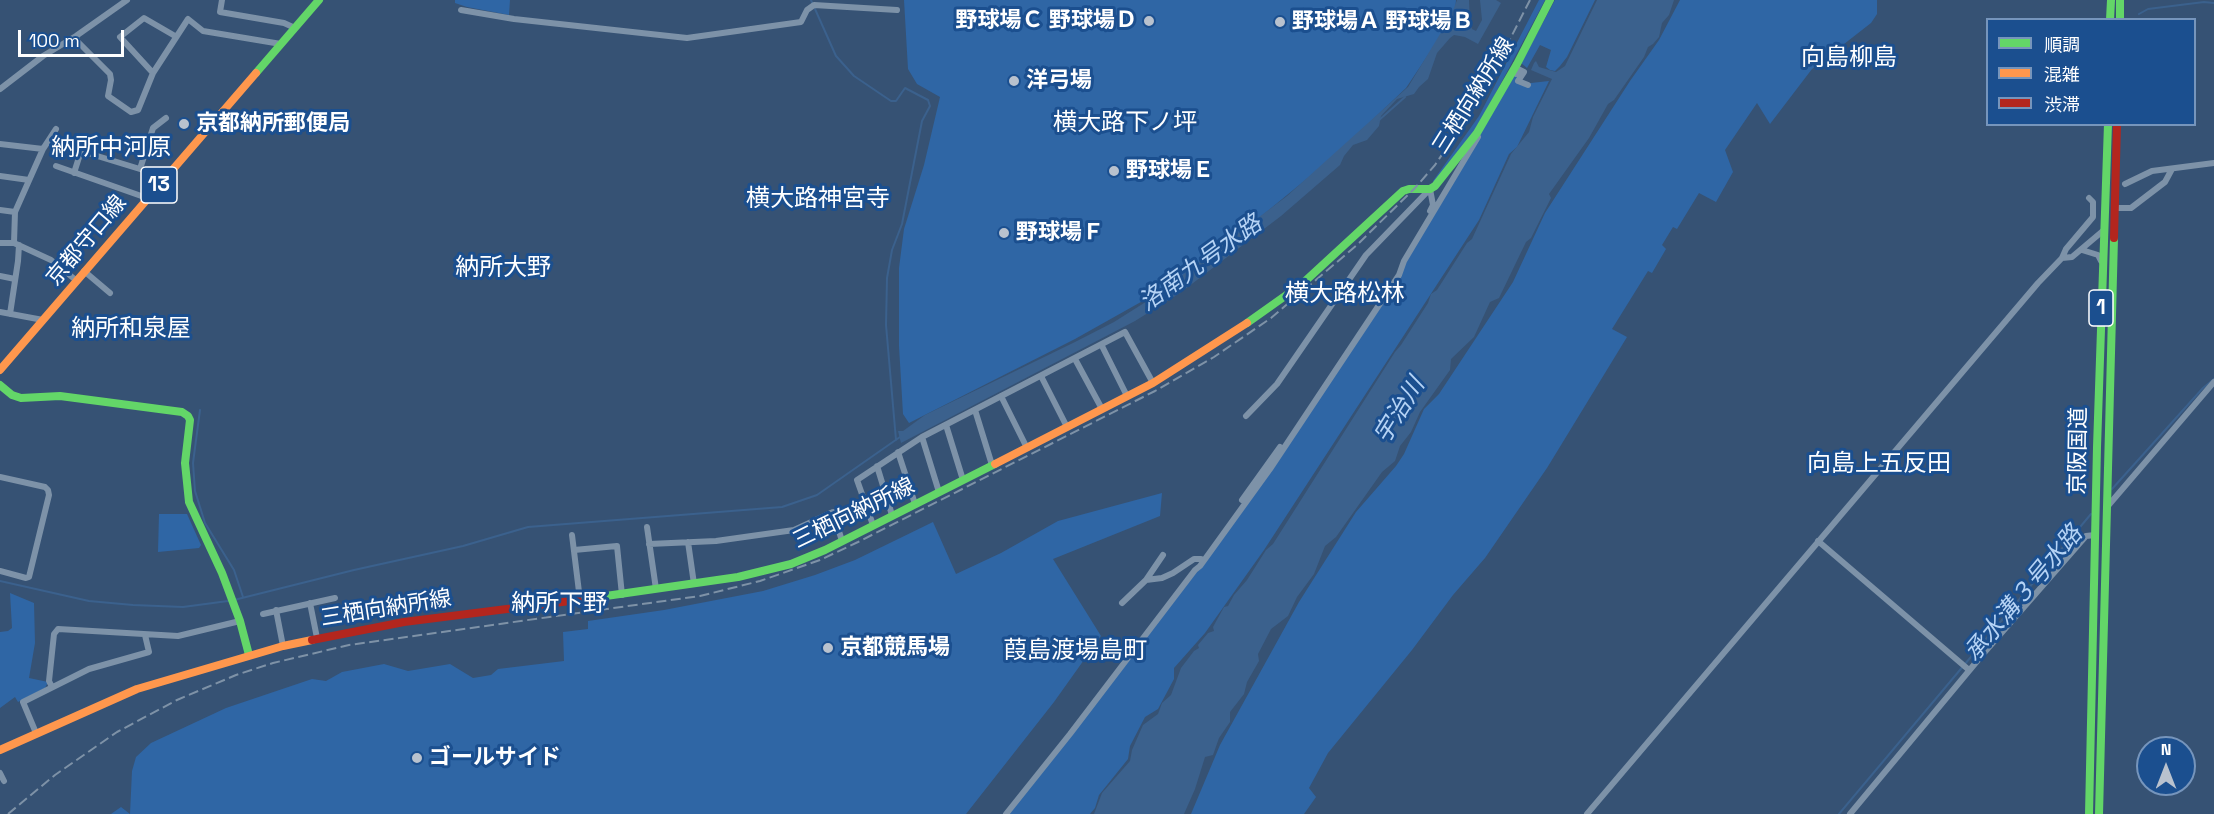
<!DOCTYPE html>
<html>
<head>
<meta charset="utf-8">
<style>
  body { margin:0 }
  #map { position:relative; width:2214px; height:814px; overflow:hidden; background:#365274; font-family:"Space Grotesk","Noto Sans JP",sans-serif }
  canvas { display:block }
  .legend { position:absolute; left:1986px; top:18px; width:210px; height:108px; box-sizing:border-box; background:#1b4f8f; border:2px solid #7695bc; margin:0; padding:8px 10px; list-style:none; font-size:18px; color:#fff }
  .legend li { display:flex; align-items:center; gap:12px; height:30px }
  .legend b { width:30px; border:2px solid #7695bc }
  .north { position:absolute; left:2136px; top:736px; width:60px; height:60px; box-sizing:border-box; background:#1b4f8f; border:2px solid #7695bc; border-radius:50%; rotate:0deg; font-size:16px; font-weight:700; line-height:24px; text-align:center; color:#fff }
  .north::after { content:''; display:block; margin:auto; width:21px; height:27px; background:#b9c2ce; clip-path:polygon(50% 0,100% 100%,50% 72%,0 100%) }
  .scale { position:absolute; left:18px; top:30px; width:106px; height:27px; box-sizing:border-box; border:3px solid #fff; border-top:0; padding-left:8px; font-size:18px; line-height:21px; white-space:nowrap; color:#fff; -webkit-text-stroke:4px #1b4f8f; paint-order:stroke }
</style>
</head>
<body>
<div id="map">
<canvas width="2214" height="814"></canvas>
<ul class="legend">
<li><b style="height:8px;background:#63d668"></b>順調</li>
<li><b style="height:8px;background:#ff974d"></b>混雑</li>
<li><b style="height:8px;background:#b3261e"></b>渋滞</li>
</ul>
<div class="north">N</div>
<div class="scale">100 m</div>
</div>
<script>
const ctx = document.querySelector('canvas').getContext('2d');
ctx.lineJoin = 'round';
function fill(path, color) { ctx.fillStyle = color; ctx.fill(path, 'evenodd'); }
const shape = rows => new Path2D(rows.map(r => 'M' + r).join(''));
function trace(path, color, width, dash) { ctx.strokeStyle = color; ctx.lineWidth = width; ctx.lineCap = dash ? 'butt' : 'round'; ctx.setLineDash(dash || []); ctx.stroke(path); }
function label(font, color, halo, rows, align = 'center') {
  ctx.font = font + ' "Space Grotesk","Noto Sans JP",sans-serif'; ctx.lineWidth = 6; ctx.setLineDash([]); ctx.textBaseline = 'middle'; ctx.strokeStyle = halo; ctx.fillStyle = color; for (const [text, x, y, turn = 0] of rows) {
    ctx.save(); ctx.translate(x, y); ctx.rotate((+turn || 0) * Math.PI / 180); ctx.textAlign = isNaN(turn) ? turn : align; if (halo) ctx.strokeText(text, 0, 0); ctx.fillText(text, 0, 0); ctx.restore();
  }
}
fill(shape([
  [455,0,510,0,509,15,467,7,455,3],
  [904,0,1456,0,1455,12,1450,22,1406,88,1331,159,1248,227,1164,289,1075,339,909,423,903,414,899,346,899,268,904,229,924,165,940,97,917,84,908,69],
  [1539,0,1545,0,1473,136,1434,182,1433,181,1479,116],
  [1555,0,1595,0,1567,57,1560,66,1555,71,1550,70,1546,67,1551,50,1540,45,1527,68,1521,63],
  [1680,0,1877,0,1877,14,1871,23,1812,69,1770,124,1757,103,1725,150,1733,172,1716,202,1699,193,1677,229,1673,227,1662,245,1666,249,1652,273,1648,271,1612,329,1627,337,1547,468,1485,558,1453,595,1412,650,1328,753,1309,788,1316,797,1304,814,1191,814,1220,745,1299,602,1356,512,1396,466,1404,454,1424,409,1439,394,1513,282,1545,213,1630,81,1659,40],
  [1518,69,1524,72,1518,81,1528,85,1531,83,1549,81,1517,147,1509,154,1479,220,1264,550,1205,633,1174,668,1174,679,1158,709,1145,717,1130,746,1128,759,1099,795,1095,808,1090,814,1006,814,1200,566,1371,318],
  [1162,493,1160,516,1053,559,1101,636,1054,702,966,814,111,814,121,807,130,814,132,771,136,757,151,743,226,708,312,679,326,681,342,672,384,664,408,671,450,664,473,678,491,675,498,669,564,661,563,632,588,629,588,621,664,610,763,591,815,575,855,560,933,522,956,574,1001,553,1058,521],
  [159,514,187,514,201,545,199,548,158,552],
  [10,593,34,603,35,643,29,678,48,682,45,688,18,702,15,697,0,708,0,632,8,631,12,628]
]), '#2f66a5');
fill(shape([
  [1457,0,1469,0,1470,23,1472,29,1476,31,1482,20,1480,0,1496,0,1501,3,1478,44,1465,37,1454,35,1450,38,1437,53,1428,79,1419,87,1414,94,1397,99,1381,116,1379,126,1367,140,1353,145,1344,156,1340,165,1281,216,1180,293,1135,321,901,443,898,431,903,431,925,415,1075,342,1114,322,1152,298,1287,196,1408,87,1451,16],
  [1597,0,1674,0,1669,15,1662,23,1659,37,1653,44,1648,47,1644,57,1614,100,1608,104,1589,138,1549,194,1551,198,1531,238,1526,242,1499,298,1490,302,1474,337,1451,359,1450,370,1420,412,1411,432,1400,446,1395,461,1382,472,1336,537,1325,546,1314,574,1297,597,1288,616,1271,629,1258,654,1259,661,1247,682,1244,694,1230,712,1230,722,1219,738,1213,755,1205,757,1195,789,1184,814,1094,814,1102,793,1130,761,1132,750,1143,725,1158,714,1162,703,1171,695,1181,668,1194,651,1199,648,1198,645,1208,633,1214,631,1213,627,1224,607,1228,606,1234,595,1247,580,1266,550,1273,544,1395,352,1401,345,1428,303,1431,294,1437,290,1467,243,1472,239,1511,154,1529,132,1533,117,1552,79,1531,70,1534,63,1536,61,1539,67,1556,72,1565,66]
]), '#3b618d');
trace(shape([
  [811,0,836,56,854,76,891,101,896,101,905,88,928,100,930,106,922,121,902,224,892,250,887,278,886,325,896,440],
  [2139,14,2148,9,2204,2,2214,3],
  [1378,121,1405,97],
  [200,410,193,463,195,491,205,523,234,570,243,597],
  [2112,489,2203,388,2214,379],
  [0,581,89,601,133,605,183,607,228,601],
  [234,600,354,570,463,546,528,527,782,507,817,495,900,437],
  [1839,814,2091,514]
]), '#3b618d', 2);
trace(shape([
  [222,0,220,12,284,23,295,28],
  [461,10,514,19,687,38,801,22,807,10,814,5,897,10],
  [76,36,77,41,110,74,111,80,108,96,131,112,138,110,153,73,188,19,203,31,281,44],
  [153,73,120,37,144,18,175,36],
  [1516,74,1518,69,1524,72,1518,81,1528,85],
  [0,89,43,56,76,36,127,0],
  [0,144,43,149,15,212,14,243],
  [43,149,56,129],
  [56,166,147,198],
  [140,169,153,128,166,118],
  [74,173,81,151,166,177],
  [0,176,29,180],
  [2125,184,2152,171,2214,163],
  [1430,189,1433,205,1430,211],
  [2114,208,2131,208,2165,182,2172,169],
  [0,210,15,212],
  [0,243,14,243,51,260,77,281],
  [2082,250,2098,255,2101,261],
  [2062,258,2072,257,2104,230],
  [84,271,110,293],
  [0,276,15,279],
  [0,312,43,320],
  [10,314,18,261,19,245],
  [1102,346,1127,396],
  [1075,359,1102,409],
  [1041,376,1067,427],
  [1001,396,1027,448],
  [975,410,992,465],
  [1246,416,1277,384,1366,255,1430,189],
  [946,425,963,480],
  [922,437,939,492],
  [898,452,915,504],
  [877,466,892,515],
  [0,477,45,487,48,490,49,495,29,577,26,578,0,571],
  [1242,500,1280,447],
  [2107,507,2214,382],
  [873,525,857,480,922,437,1125,332,1153,383],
  [647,527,656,589],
  [572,535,580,600],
  [1818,541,1969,670],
  [688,542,694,584],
  [649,544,716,541,794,530,833,512,842,541],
  [574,550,617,546,622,595],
  [1146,580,1163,555],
  [310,603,317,638],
  [1122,603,1146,580,1162,578,1173,573,1194,559,1201,559],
  [276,610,283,646],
  [263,614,335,598],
  [52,687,49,681,54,634,58,629,178,636,240,621],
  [36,733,23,702,89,669,149,652,145,635],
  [0,773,4,781],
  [1006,814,1070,734,1195,570,1200,566,1270,469,1399,275,1404,261,1478,137],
  [1587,814,2038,283,2062,258,2066,249,2093,217,2093,202,2089,198],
  [1850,814,1983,654,2086,536,2095,535]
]), '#7d92a8', 6);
trace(shape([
  [2120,0,2120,20],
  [2110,20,2111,0],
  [256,73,319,0],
  [1247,323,1302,284,1403,191,1409,189,1430,189,1435,186,1477,133,1517,64,1550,0],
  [0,385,12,395,21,398,60,396,182,412,188,416,190,420,185,463,189,502,222,573,240,621,249,655],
  [578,600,738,577,791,564,825,550,995,464],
  [2089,814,2097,447,2108,124],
  [2099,814,2114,238]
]), '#63d668', 8);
trace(shape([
  [0,370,256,73],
  [995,464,1153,383,1247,323],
  [0,750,137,689,283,646,312,640]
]), '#ff974d', 8);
trace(shape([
  [2114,238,2117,124],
  [312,640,404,622,578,600]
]), '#b3261e', 8);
trace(shape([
  [8,814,55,775,117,732,177,700,236,675,273,663,349,645,700,596,760,581,820,560,858,542,1155,391,1214,357,1271,318,1357,245,1415,188,1435,165,1470,113,1487,84,1530,0]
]), '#7e92a7', 2, [10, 4.5]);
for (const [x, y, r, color] of [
  [1149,21,6,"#b9c2ce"],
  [1280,22,6,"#b9c2ce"],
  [1014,81,6,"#b9c2ce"],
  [184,124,6,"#b9c2ce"],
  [1114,171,6,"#b9c2ce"],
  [1004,233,6,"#b9c2ce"],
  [828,648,6,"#b9c2ce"],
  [417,758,6,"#b9c2ce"]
]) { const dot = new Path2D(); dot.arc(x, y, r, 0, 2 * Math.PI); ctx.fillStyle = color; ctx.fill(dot); trace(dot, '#1b4f8f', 2); }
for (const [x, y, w] of [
  [159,185,36],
  [2101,308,24]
]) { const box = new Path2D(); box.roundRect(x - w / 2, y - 18, w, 36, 4.5); ctx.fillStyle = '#1b4f8f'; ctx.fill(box); trace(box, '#fff', 1.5); }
label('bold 21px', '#fff', null, [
  ["13",159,185],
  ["1",2101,308]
]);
label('bold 22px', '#fff', '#1b4f8f', [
  ["野球場Ｃ 野球場Ｄ",1137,21,"right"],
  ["野球場Ａ 野球場Ｂ",1292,22],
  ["洋弓場",1026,81],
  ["京都納所郵便局",196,124],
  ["野球場Ｅ",1126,171],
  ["野球場Ｆ",1016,233],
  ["京都競馬場",840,648],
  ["ゴールサイド",429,758]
], 'left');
label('22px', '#fff', '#1b4f8f', [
  ["三栖向納所線",1474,96,-58],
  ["京都守口線",87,241,-50],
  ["京阪国道",2079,451,-89],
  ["三栖向納所線",854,514,-26],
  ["三栖向納所線",386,609,-9]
]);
label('24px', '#fff', '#1b4f8f', [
  ["向島柳島",1849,58],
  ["横大路下ノ坪",1125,123],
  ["納所中河原",111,148],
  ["横大路神宮寺",818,199],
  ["納所大野",503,268],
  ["横大路松林",1345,294],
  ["納所和泉屋",131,329],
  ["向島上五反田",1879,464],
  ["納所下野",559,604],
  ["葭島渡場島町",1075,651]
]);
label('italic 24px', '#b5d3f5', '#1b4f8f', [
  ["洛南九号水路",1201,264,-36],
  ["宇治川",1400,411,-58],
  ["承水溝３号水路",2024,594,-50]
]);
</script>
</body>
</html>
